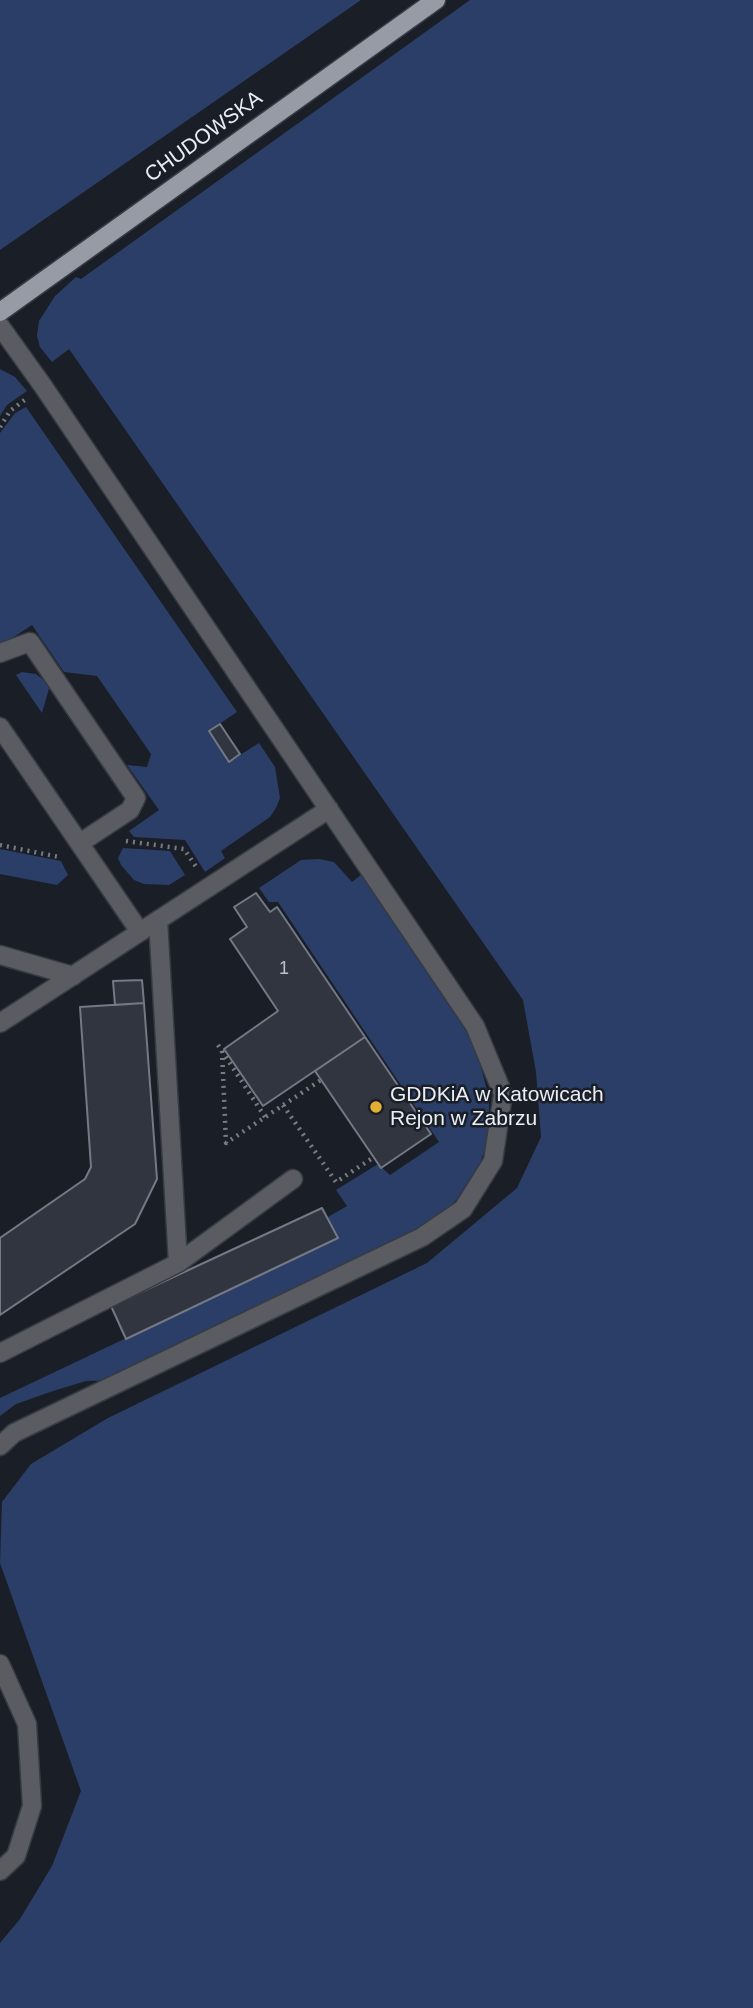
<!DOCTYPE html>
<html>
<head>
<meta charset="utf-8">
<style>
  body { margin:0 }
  canvas { display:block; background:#191e27 }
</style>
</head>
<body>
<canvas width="753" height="2008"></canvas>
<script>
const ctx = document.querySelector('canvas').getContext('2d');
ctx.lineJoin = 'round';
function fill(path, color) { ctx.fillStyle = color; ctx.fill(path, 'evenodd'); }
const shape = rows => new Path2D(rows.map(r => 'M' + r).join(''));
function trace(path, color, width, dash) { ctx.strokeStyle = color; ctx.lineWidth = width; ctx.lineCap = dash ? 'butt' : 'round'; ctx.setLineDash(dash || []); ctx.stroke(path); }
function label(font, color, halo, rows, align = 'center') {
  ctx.font = font + ' Helvetica,sans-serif'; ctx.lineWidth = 5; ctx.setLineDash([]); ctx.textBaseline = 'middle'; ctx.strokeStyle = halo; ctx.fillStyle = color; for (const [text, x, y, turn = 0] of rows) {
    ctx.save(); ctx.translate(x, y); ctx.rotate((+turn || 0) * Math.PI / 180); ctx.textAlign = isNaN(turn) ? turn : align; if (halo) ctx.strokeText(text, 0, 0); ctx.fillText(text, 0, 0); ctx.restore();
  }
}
fill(shape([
  [0,0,361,0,0,250],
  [470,0,753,0,753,2008,0,2008,0,1943,20,1919,52,1866,81,1791,0,1563,2,1502,31,1464,108,1418,427,1263,517,1188,541,1137,536,1072,523,1000,69,349,52,362,40,347,37,336,39,321,55,296,76,277,81,279],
  [0,369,15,377,27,391,7,405,0,416],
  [26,407,237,712,209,731,229,762,259,743,275,767,280,798,276,808,270,817,221,851,225,858,205,872,185,840,134,837,129,831,159,810,127,765,147,767,151,754,97,676,64,672,32,625,0,646,0,433,15,413],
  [22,672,36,674,50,685,42,713,16,675],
  [123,848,170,851,185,875,169,885,144,884,134,880,121,865,118,858],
  [0,849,61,861,68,875,57,885,0,874],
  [319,859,334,862,352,882,361,875,468,1034,477,1052,489,1098,489,1138,480,1163,457,1199,444,1212,383,1249,112,1380,86,1381,53,1391,16,1404,0,1416,0,1398,337,1238,328,1217,347,1206,336,1190,378,1164,390,1175,439,1142,278,902,269,902,259,888,301,860]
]), '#2b3e68');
const building = shape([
  [220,724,240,754,229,762,209,731,220,724],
  [256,893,270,912,277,907,365,1037,263,1106,224,1049,278,1011,230,939,247,927,234,907,256,893],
  [142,980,144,1003,115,1005,113,981,142,980],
  [144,1003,157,1179,135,1224,0,1315,0,1238,85,1179,91,1167,80,1007,144,1003],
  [365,1037,431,1134,381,1168,315,1071,365,1037],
  [322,1208,338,1238,126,1339,111,1306,322,1208]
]);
fill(building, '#30353f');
trace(building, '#737985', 2);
const minor = shape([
  [0,326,43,386,475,1026,503,1094,493,1161,463,1209,422,1237,14,1433,0,1446],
  [0,653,30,642,136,798,130,810,80,843],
  [0,727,140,932],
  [0,955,73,976],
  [0,1023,329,809],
  [178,1263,293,1179],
  [0,1353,178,1263,158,920],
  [0,1664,27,1724,32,1806,16,1856,0,1871]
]);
const major = shape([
  [0,312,436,0]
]);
trace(minor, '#363b44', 21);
trace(major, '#363b44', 21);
trace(shape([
  [0,427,10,411,26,399],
  [126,841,184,849,197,868],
  [0,845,59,857],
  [218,1045,265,1117],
  [222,1051,226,1143,321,1080],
  [283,1105,336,1182,374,1157]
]), '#777b83', 4.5, [2, 5]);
trace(minor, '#5a5c61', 18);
trace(major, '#969ba5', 18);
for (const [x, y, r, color] of [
  [376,1107,7,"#e2af34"]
]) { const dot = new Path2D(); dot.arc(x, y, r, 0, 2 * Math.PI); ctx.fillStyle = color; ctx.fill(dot); trace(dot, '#191e27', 2.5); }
label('18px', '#bcc0c7', null, [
  ["1",284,969]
]);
label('21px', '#eaeef4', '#191e27', [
  ["CHUDOWSKA",204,137,-36]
]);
label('21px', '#eaeef4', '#191e27', [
  ["GDDKiA w Katowicach",390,1095],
  ["Rejon w Zabrzu",390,1119]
], 'left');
</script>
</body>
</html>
